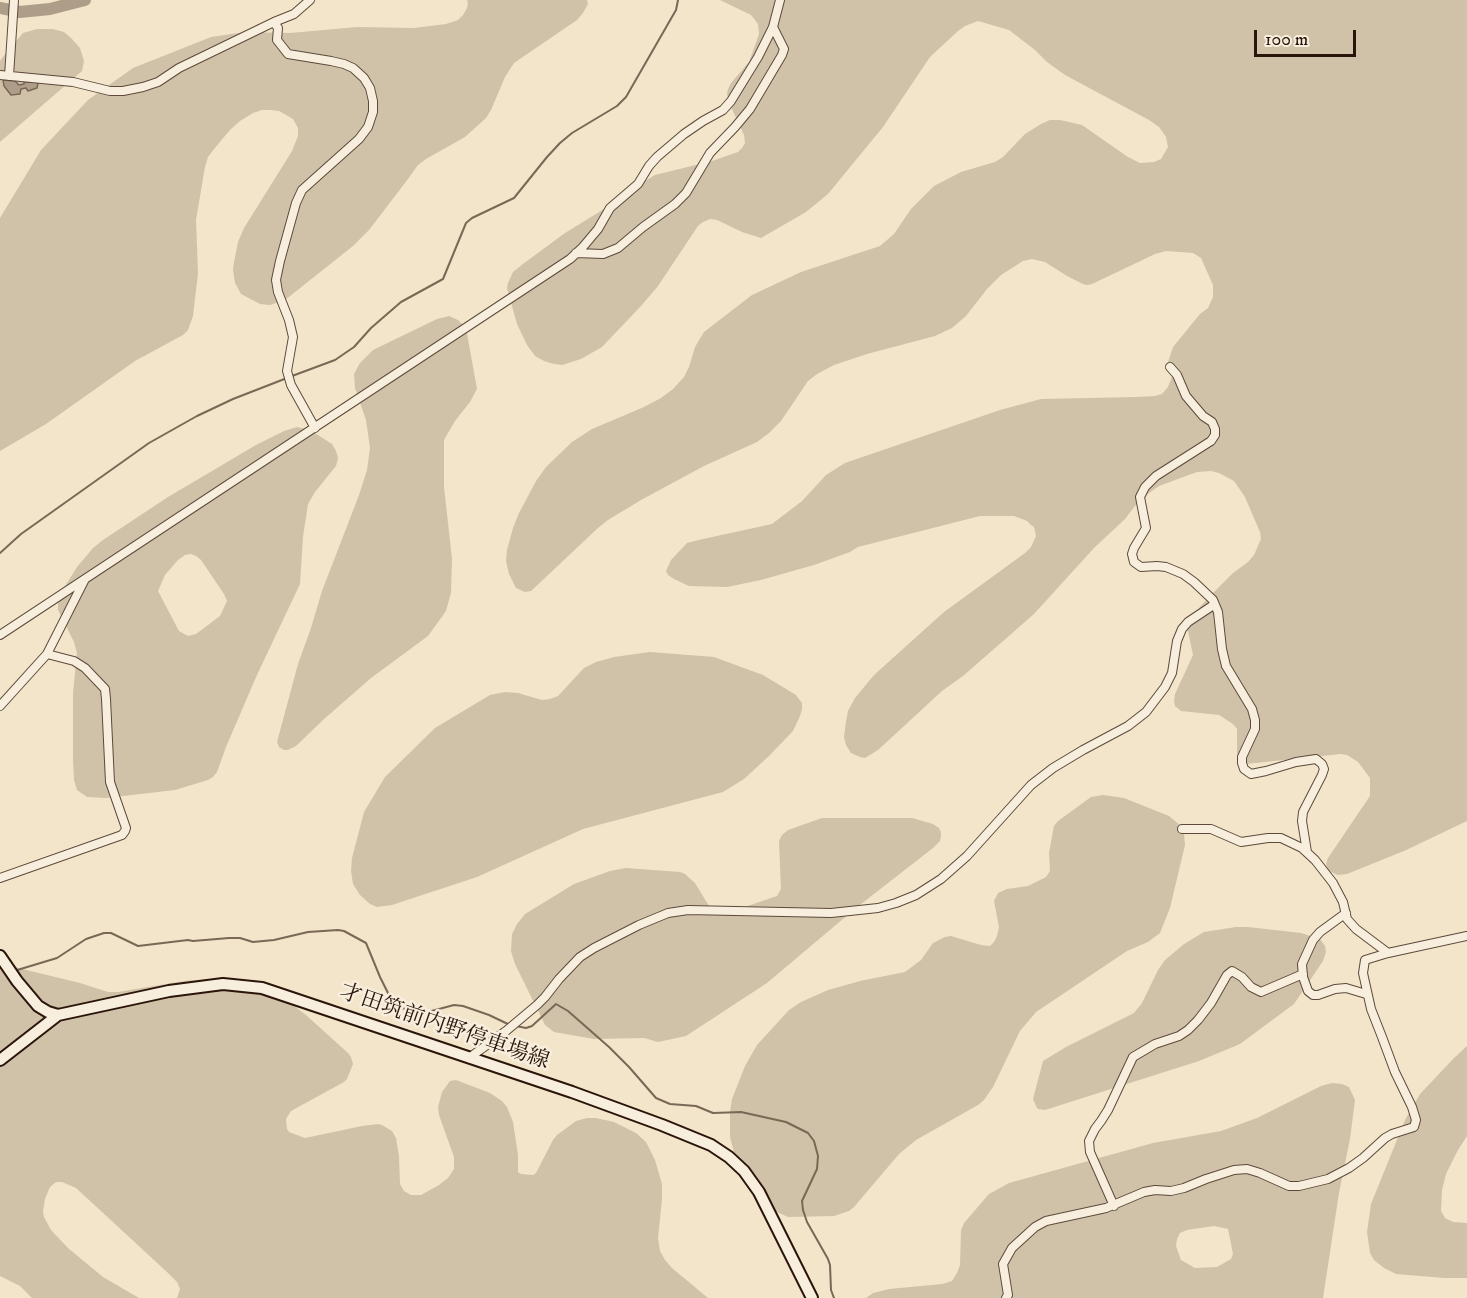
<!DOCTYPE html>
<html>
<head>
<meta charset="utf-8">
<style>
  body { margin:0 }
  #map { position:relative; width:1467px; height:1298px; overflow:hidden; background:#f2e5ca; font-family:"IM FELL DW Pica",serif }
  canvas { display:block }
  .scale { position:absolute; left:1254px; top:30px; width:102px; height:27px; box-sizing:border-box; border:3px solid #2b150a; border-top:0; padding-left:8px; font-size:18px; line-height:21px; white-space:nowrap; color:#2b150a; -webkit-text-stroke:4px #f7eedd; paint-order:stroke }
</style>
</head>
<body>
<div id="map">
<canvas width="1467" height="1298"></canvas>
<div class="scale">100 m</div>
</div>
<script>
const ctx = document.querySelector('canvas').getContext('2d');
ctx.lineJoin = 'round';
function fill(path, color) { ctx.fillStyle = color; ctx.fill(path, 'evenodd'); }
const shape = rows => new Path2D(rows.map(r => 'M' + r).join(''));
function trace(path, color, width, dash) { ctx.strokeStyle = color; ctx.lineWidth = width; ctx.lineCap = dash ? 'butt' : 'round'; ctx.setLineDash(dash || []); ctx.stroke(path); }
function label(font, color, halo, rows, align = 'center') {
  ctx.font = font + ' "IM FELL DW Pica","Noto Serif JP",serif'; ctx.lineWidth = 5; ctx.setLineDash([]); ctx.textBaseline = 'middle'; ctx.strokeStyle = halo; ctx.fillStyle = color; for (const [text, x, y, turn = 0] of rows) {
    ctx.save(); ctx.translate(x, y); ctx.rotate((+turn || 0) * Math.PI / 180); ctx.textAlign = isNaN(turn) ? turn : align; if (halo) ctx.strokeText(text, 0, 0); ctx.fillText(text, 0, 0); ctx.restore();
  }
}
fill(shape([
  [467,0,587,0,588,4,583,13,577,20,514,63,505,77,491,110,486,118,465,137,426,159,418,165,405,183,369,230,353,246,285,300,270,305,260,304,241,294,235,283,233,270,234,262,238,242,244,228,292,151,298,136,298,128,293,119,279,111,271,110,262,110,253,113,240,121,230,130,214,149,208,157,205,167,196,220,198,273,193,316,188,330,183,335,135,361,46,424,0,451,0,218,41,150,88,100,133,68,211,37,245,32,290,33,357,27,414,28,446,24,458,20,463,15,467,8,468,3],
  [720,0,1467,0,1467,821,1404,851,1347,874,1338,875,1331,872,1327,868,1326,864,1328,858,1370,796,1370,778,1358,762,1347,755,1341,754,1246,764,1238,761,1237,759,1237,729,1233,724,1219,715,1181,711,1175,706,1174,701,1175,694,1193,655,1188,631,1189,623,1199,608,1208,598,1233,573,1248,562,1254,555,1261,539,1260,532,1245,497,1234,481,1219,473,1211,471,1197,472,1159,486,1149,493,1135,506,1125,519,1094,548,1034,614,963,676,942,691,878,750,865,758,860,757,851,753,846,745,844,737,846,721,848,711,855,698,874,675,944,612,1025,553,1031,547,1036,536,1034,527,1031,525,1027,521,1014,516,980,516,858,547,850,552,814,565,761,580,727,587,689,586,674,579,668,575,666,571,671,560,687,543,703,539,772,524,802,501,826,475,845,463,1000,410,1041,399,1137,397,1155,396,1162,394,1168,387,1173,374,1168,362,1173,347,1200,314,1208,308,1213,297,1213,285,1201,258,1193,253,1166,251,1155,254,1092,284,1087,285,1083,284,1067,276,1045,262,1032,259,1023,261,1001,275,987,289,966,316,952,328,935,336,867,354,834,365,817,374,808,381,781,421,769,433,757,442,704,466,641,500,608,520,598,528,531,591,525,592,516,588,509,574,506,561,507,550,513,528,519,513,536,481,546,467,572,442,592,429,644,407,661,398,673,389,684,377,689,367,695,347,704,332,752,295,801,272,880,246,894,234,911,209,934,186,961,172,995,162,1003,157,1025,134,1041,124,1050,120,1060,120,1082,125,1128,157,1140,163,1154,162,1161,159,1168,147,1166,137,1159,127,1149,120,1065,75,1047,62,1035,50,1009,30,978,21,965,26,958,31,930,57,883,127,828,194,806,212,761,238,742,232,717,220,710,219,703,222,698,226,658,286,641,306,602,347,581,359,562,365,554,364,544,361,535,356,527,345,517,324,507,288,508,283,513,272,523,264,565,233,617,201,642,183,655,175,712,161,738,152,742,148,745,143,744,135,730,105,727,94,728,89,731,83,749,62,759,34,758,24,751,15],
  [37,29,53,29,64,32,72,39,80,48,84,61,82,71,0,142,0,61,2,58,23,33],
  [449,316,458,320,466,328,477,389,470,402,455,421,444,440,444,487,452,559,451,593,446,611,428,636,371,678,323,720,296,746,288,750,284,750,279,747,277,742,298,664,311,628,322,591,359,495,367,470,370,448,366,420,355,388,354,374,360,363,373,350,437,319],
  [297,427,310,430,332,444,336,451,338,458,336,466,315,492,308,504,303,537,300,584,257,675,226,747,217,772,213,777,208,780,175,790,106,798,87,797,77,790,74,780,73,760,73,693,77,653,74,642,58,610,58,599,62,591,77,567,93,548,103,540,168,497,256,445,284,431],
  [191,554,196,556,201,560,224,594,227,601,220,616,196,634,188,636,179,631,158,591,165,575,178,560,185,555],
  [650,652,714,657,763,675,796,695,802,703,802,709,800,716,793,731,769,756,744,779,723,792,583,829,477,877,392,905,377,907,370,904,360,895,353,884,351,871,352,858,364,812,385,777,435,728,490,695,505,692,518,693,542,700,550,699,558,696,584,668,596,662,614,657],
  [1103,795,1124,798,1169,816,1181,826,1184,834,1185,845,1170,908,1160,933,1148,942,1127,951,1036,1012,1020,1031,993,1087,984,1100,978,1105,916,1140,899,1154,854,1207,849,1211,834,1216,788,1217,775,1211,739,1162,734,1152,730,1137,730,1112,732,1099,745,1066,757,1045,789,1010,801,1002,828,990,860,981,905,972,921,960,933,943,945,937,951,936,981,945,990,946,994,942,997,936,999,927,994,901,998,893,1007,889,1028,886,1046,877,1050,871,1049,853,1054,826,1058,821,1091,797],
  [822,818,912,818,933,824,939,828,941,832,941,836,940,841,933,848,856,908,767,983,686,1036,658,1042,644,1038,594,1039,554,1032,545,1025,515,964,511,951,512,934,517,924,525,914,574,884,610,871,626,868,680,872,685,874,695,883,709,906,716,911,736,910,777,896,781,889,779,841,782,835,788,830],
  [1236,927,1248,927,1301,933,1320,939,1325,946,1326,952,1323,961,1294,1004,1240,1044,1199,1061,1045,1110,1038,1109,1036,1106,1033,1099,1043,1061,1066,1047,1134,1013,1142,1003,1158,970,1165,960,1184,944,1204,932],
  [10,966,80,983,108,992,118,992,184,981,208,979,229,982,268,993,293,1005,306,1015,348,1053,351,1057,353,1064,347,1079,344,1082,291,1111,286,1119,287,1129,289,1132,305,1138,362,1126,378,1124,382,1125,392,1131,396,1138,399,1156,400,1184,404,1191,411,1195,421,1195,439,1185,448,1178,454,1169,454,1157,439,1115,438,1107,442,1092,450,1081,456,1080,490,1093,502,1101,507,1107,513,1122,518,1155,518,1172,521,1174,533,1175,536,1173,553,1140,557,1135,576,1121,587,1118,596,1118,614,1122,636,1133,646,1142,655,1160,662,1184,662,1199,658,1238,660,1251,665,1260,672,1268,708,1298,177,1298,180,1289,177,1282,167,1272,76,1188,62,1182,56,1182,50,1187,45,1199,43,1211,44,1217,51,1230,68,1248,103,1277,139,1298,32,1298,20,1286,0,1276,0,968],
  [1467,1046,1467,1136,1458,1150,1446,1174,1442,1190,1441,1211,1445,1218,1453,1222,1467,1223,1467,1278,1444,1278,1396,1274,1384,1268,1374,1260,1370,1253,1367,1232,1371,1204,1405,1120,1420,1094,1454,1058],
  [1332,1083,1342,1084,1349,1087,1355,1100,1350,1139,1339,1193,1323,1298,866,1298,873,1293,889,1289,942,1284,952,1281,957,1273,960,1265,961,1230,964,1223,989,1194,1009,1183,1153,1143,1221,1131,1257,1118,1321,1086],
  [1214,1226,1228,1229,1233,1254,1231,1259,1217,1267,1195,1268,1181,1260,1176,1246,1177,1239,1180,1233,1187,1230]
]), '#d0c2a9');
const water = shape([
  [3,80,15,81,19,85,24,84,24,82,36,82,38,83,37,88,28,91,26,88,21,89,20,94,11,95,4,86,3,80]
]);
fill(water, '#ae9e89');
trace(water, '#7a6756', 1.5);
trace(shape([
  [292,376,335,360,354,347,371,328,401,302,443,279,466,223,472,218,514,198,547,157,560,143,572,133,617,106,626,97,676,10,678,0],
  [0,553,21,534,149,443,197,416,233,399,287,378],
  [14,971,57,958,86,939,104,933,111,933,138,946,188,940,193,941,229,938,240,938,253,942,274,940,308,932,338,930,344,931,366,943,380,977,390,997,398,1006,414,1013,424,1013,454,1005,463,1006,489,1015,510,1025],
  [516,1026,526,1028,532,1026,556,1004,568,1011,609,1047,629,1067,656,1098,670,1104,696,1106,713,1113,741,1112,786,1122,808,1133,814,1141,818,1156,817,1169,802,1201,803,1210,807,1222,828,1259,830,1265,831,1290,834,1298]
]), '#7a6756', 2);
trace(shape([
  [0,8,20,12,50,9,85,0]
]), '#ae9e89', 12);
const street = shape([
  [274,22,278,28,277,40,288,54,331,61,344,64,353,68,364,78,370,88,373,101,373,112,368,127,359,139,302,190,296,203,280,261,276,280,278,292,289,320,293,337,287,371,291,385,315,428],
  [0,75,73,82,110,91,123,91,143,87,158,82,179,68,274,22,294,14,310,0],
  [9,76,14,0],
  [576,253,603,254,618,248,643,227,675,204,686,193,710,153,735,127,750,109,782,55,784,49,773,27],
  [1170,367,1177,375,1186,396,1203,416,1212,422,1215,429,1215,435,1211,441,1156,476,1145,487,1140,497,1146,528,1134,548,1132,554,1134,562,1141,567,1157,566,1166,567,1183,574,1194,582,1213,600,1218,612,1222,649,1226,666,1252,709,1255,720,1255,729,1242,757,1242,763,1244,769,1251,774,1266,771,1296,762,1316,759,1322,764,1324,769,1322,775,1303,812,1302,821,1307,852],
  [0,635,570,259,582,248,598,229,610,208,638,184,649,166,657,157,684,134,703,121,723,110,731,101,758,57,773,27,780,0],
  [0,706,47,654,84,581],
  [1182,829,1211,829,1241,842,1268,838,1281,838,1302,848,1315,860,1333,883,1343,902,1347,919,1356,929,1388,953],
  [0,878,122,835,125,831,126,828,110,782,106,699,105,689,85,668,74,661,47,654],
  [1346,913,1320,932,1313,940,1302,964,1303,977,1308,991,1313,995,1318,995,1335,989,1346,988,1366,994],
  [469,1058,506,1031,537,1005,545,997,559,979,580,957,594,948,639,925,668,913,688,910,831,913,878,908,896,903,916,895,941,879,967,856,1031,785,1053,768,1083,750,1128,726,1146,712,1165,687,1172,673,1177,641,1182,629,1188,622,1212,606,1214,603],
  [1114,1206,1090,1152,1089,1141,1095,1129,1101,1121,1108,1110,1133,1057,1155,1044,1179,1036,1188,1030,1198,1020,1211,1003,1227,975,1232,971,1242,977,1251,987,1261,992,1303,974],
  [1006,1298,1008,1295,1003,1264,1012,1248,1035,1227,1046,1221,1106,1208,1144,1192,1155,1190,1171,1191,1184,1188,1206,1179,1234,1170,1247,1169,1260,1173,1289,1186,1299,1186,1328,1179,1349,1168,1363,1158,1385,1138,1392,1134,1414,1127,1416,1120,1412,1107,1395,1072,1382,1037,1371,1009,1363,973,1365,960,1388,953,1467,936]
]);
const secondary = shape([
  [0,956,17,981,38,1006,48,1012,58,1015,169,991,223,984,262,988,572,1092,662,1125,711,1145,729,1157,744,1171,759,1192,812,1298],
  [0,1060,58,1015]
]);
trace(street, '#5d493a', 10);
trace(secondary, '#2b150a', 14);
trace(street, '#f7eedd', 8);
trace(secondary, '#f7eedd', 10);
label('22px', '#2b150a', '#f7eedd', [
  ["才田筑前内野停車場線",444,1028,19]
]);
</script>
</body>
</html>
